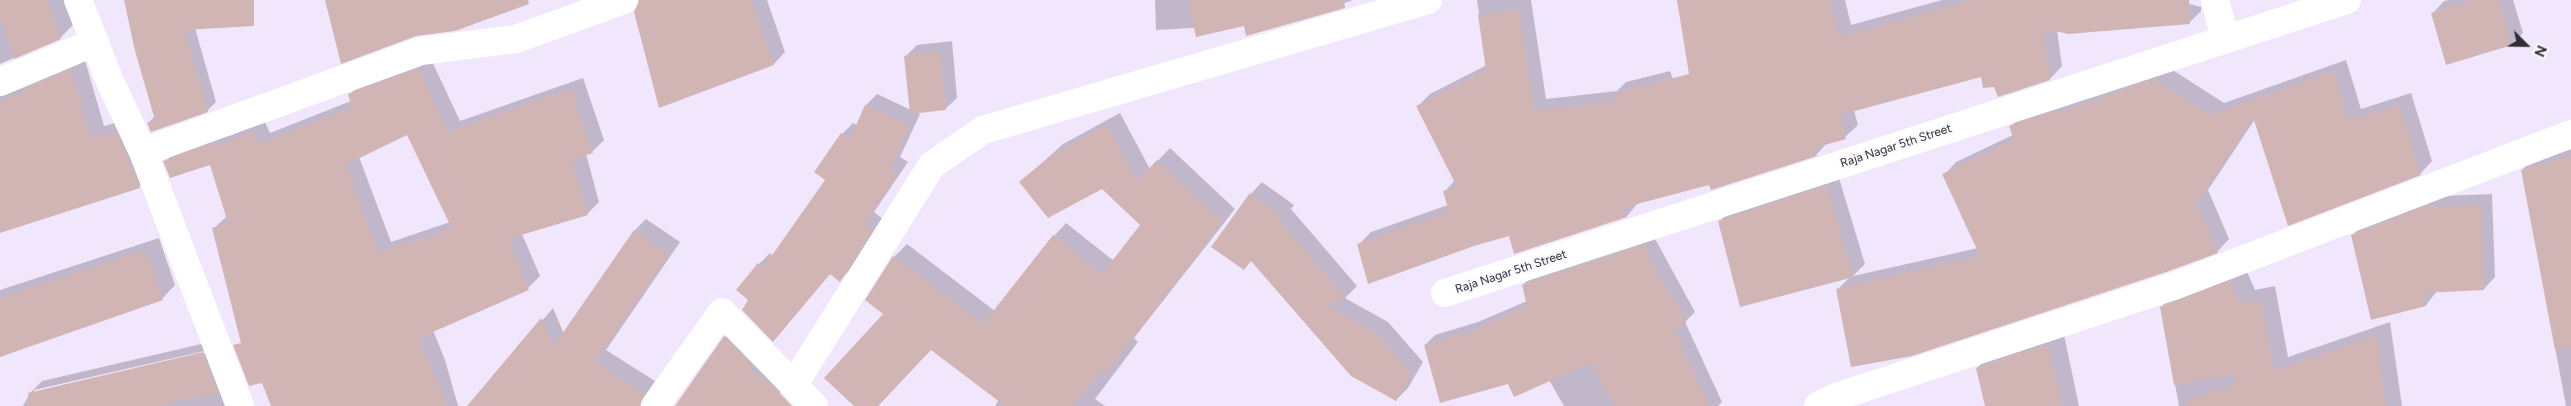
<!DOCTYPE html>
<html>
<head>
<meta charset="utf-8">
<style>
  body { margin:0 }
  #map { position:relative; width:2571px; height:406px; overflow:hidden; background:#f1e7fd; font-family:Figtree,sans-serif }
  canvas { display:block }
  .north { position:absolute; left:2501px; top:20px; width:50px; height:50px; -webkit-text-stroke:4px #faf8fc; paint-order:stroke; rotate:113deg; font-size:14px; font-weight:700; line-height:20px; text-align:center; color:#322e36 }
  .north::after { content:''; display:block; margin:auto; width:18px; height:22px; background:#322e36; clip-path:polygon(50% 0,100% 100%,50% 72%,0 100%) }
</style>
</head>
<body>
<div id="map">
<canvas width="2571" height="406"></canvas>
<div class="north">N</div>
</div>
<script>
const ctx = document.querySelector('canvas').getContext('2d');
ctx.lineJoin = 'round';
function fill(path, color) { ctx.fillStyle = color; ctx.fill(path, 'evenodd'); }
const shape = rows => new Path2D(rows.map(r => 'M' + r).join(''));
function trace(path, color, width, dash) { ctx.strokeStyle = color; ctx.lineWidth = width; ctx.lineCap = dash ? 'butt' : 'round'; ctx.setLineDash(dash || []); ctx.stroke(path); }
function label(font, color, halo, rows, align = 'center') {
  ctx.font = font + ' Figtree,sans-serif'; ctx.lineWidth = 4.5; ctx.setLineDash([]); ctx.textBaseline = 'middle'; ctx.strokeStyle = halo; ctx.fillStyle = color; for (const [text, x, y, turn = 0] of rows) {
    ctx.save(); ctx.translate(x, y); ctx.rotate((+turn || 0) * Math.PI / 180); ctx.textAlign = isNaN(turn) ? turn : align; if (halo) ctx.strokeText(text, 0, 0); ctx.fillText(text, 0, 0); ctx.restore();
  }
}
fill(shape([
  [0,0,65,0,73,25,60,38,0,64],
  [125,0,208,0,195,28,216,102,207,111,148,123,155,116],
  [725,0,767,0,785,52,774,64,660,106],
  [1155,0,1353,0,1309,15,1245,25,1156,30],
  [1477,0,1531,0,1546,99,1617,91,1626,82,1670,71,1692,131,1699,129,1678,0,1845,0,1851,25,1942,0,2174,0,2201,7,2201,11,2189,23,2057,30,2062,66,2050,79,1995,85,1982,75,1854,110,1858,125,1845,137,1828,142,1816,155,1638,203,1627,216,1515,253,1510,235,1359,244,1371,232,1448,205,1445,191,1455,180,1418,106,1430,94,1487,65],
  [2449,0,2513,0,2523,33,2511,44,2433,13,2444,1],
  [952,41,957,98,945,109,917,112,920,114,900,157,908,162,874,212,883,219,851,269,840,280,831,273,773,340,759,264,770,253,773,256,827,180,815,172,842,134,853,123,857,125,866,105,877,94,911,110,906,56,917,45],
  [84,57,104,126,130,119,153,174,139,187,0,232,0,76],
  [430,57,460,121,583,78,604,140,592,152,586,154,599,202,587,214,522,234,540,276,528,288,433,330,445,360,458,406,272,406,213,229,227,216,210,164,165,162,177,150,228,131,230,136,264,120,270,133,351,101,350,94,362,82],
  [408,134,450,222,391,242,359,157],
  [2346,60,2361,109,2411,93,2432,161,2420,174,2255,119,2208,190,2229,239,2217,252,1837,290,1850,277,1720,221,1731,209,1838,175,1865,264,1853,276,1978,248,1944,175,1956,162,2013,135,2010,127,2023,114,2168,67,2224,103],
  [1120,113,1150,169,1170,148,1235,209,1134,338,1138,342,1095,399,1105,406,995,406,999,400,931,348,878,406,856,406,885,314,894,257,907,244,995,311,1054,236,1066,223,1114,261,1142,225,1102,187,1020,183,1063,144],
  [2571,146,2571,406,2566,406,2522,170,2537,156],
  [1262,182,1294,205,1291,209,1357,286,1345,298,1388,322,1423,362,1408,388,1396,400,1252,260,1244,268,1251,194],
  [2492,194,2495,277,2484,289,2437,291,2426,305,2372,318,2353,235,2364,223,2442,196],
  [646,219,680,242,606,350,655,381,640,406,491,406,478,395,553,308,564,334,635,230],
  [1653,235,1695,312,1685,322,1722,402,1718,406,1564,406,1549,380,1509,382,1425,345,1435,335,1478,322,1527,301,1523,285,1534,274],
  [159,238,175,285,162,299,0,355,0,290],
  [2245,267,2255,290,2275,286,2288,357,2390,322,2402,406,2179,406,2161,307,2176,293],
  [738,324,790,378,772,404,775,406,676,406,725,337],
  [2063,330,2079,406,1986,406,1977,368,1992,353],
  [214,341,244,406,23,406,30,393,42,381],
  [209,350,209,352,34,393,34,390]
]), '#0003');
fill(shape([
  [0,0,47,0,61,39,14,59,0,17],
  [124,0,254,0,254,26,184,30,208,112,151,132,147,123,155,120,135,51],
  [325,0,528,0,529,4,455,31,416,36,341,64],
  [639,0,751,0,774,65,659,108,634,12],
  [1188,0,1344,0,1345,8,1246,36,1244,26,1196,37],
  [1677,0,1830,0,1839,37,1972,0,2189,0,2190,24,2068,34,2043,28,2050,80,1998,97,1994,87,1983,88,1981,77,1840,115,1846,139,1814,148,1817,156,1711,190,1709,185,1622,208,1627,217,1514,254,1509,236,1474,246,1368,284,1357,244,1449,212,1443,191,1457,187,1416,106,1486,70,1478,15,1519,9,1534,110,1615,102,1613,94,1689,74],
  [2474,0,2499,0,2512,45,2446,65,2431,13],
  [940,52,946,110,910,114,904,56],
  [71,69,91,139,116,131,140,188,0,233,0,100,26,93,24,89],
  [418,69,448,132,571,89,593,153,572,160,588,215,508,239,529,290,419,338,447,406,271,406,262,383,249,386,233,345,241,343,212,228,228,223,210,165,170,178,163,161,216,142,218,147,252,131,258,144,352,108,348,94],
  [407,135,452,229,379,253,345,165],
  [2334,71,2348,121,2399,105,2421,175,2288,226,2253,117,2196,204,2218,253,2169,271,1912,356,1851,367,1836,289,1980,256,1942,174,2014,140,2009,126,2055,111,2055,114,2155,79,2211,115],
  [865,105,910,125,890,168,898,174,864,224,873,230,840,282,830,274,773,342,742,310,748,300,736,290,758,263,763,268,825,180,814,172,841,133,850,139],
  [1107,125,1137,181,1157,160,1223,222,1105,374,1101,370,1074,406,1005,406,931,350,878,406,854,406,824,378,883,314,865,300,893,256,983,324,1053,235,1102,274,1140,225,1102,189,1048,218,1019,182,1049,157],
  [2571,156,2571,348,2555,350,2521,170],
  [1826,186,1854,277,1740,307,1718,221],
  [1250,193,1283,217,1280,222,1346,299,1325,304,1377,334,1412,374,1396,401,1351,376,1251,261,1244,270,1211,247],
  [2430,205,2431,207,2481,205,2484,290,2423,293,2426,306,2371,320,2351,235],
  [634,230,669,254,595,362,645,394,640,406,467,406,541,318,553,347],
  [1643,245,1686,323,1674,330,1709,406,1614,406,1591,363,1514,397,1508,384,1440,403,1424,345,1467,333,1527,306,1522,285],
  [145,250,163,300,0,357,0,298],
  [2230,281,2240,304,2261,300,2274,371,2376,336,2386,406,2188,406,2187,400,2235,384,2235,374,2174,385,2160,307],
  [724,336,753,366,749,370,773,386,792,406,675,406],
  [2048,344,2062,406,1985,406,1976,368],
  [203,352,218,393,158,406,29,406,28,393]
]), '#d1b5b4');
trace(shape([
  [78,0,109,79,143,152,421,51,516,39,624,0],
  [2215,0,2225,38],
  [0,82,95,42],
  [143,152,240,406],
  [1445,293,2347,0],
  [794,384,932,165,983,130,1428,0],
  [655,406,722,312,814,406],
  [1818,406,1839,396,2174,286,2571,134]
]), '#fff', 28);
label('12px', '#322e36', '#faf8fc', [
  ["Raja Nagar 5th Street",1896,146,-18],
  ["Raja Nagar 5th Street",1511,272,-18]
]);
</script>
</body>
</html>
